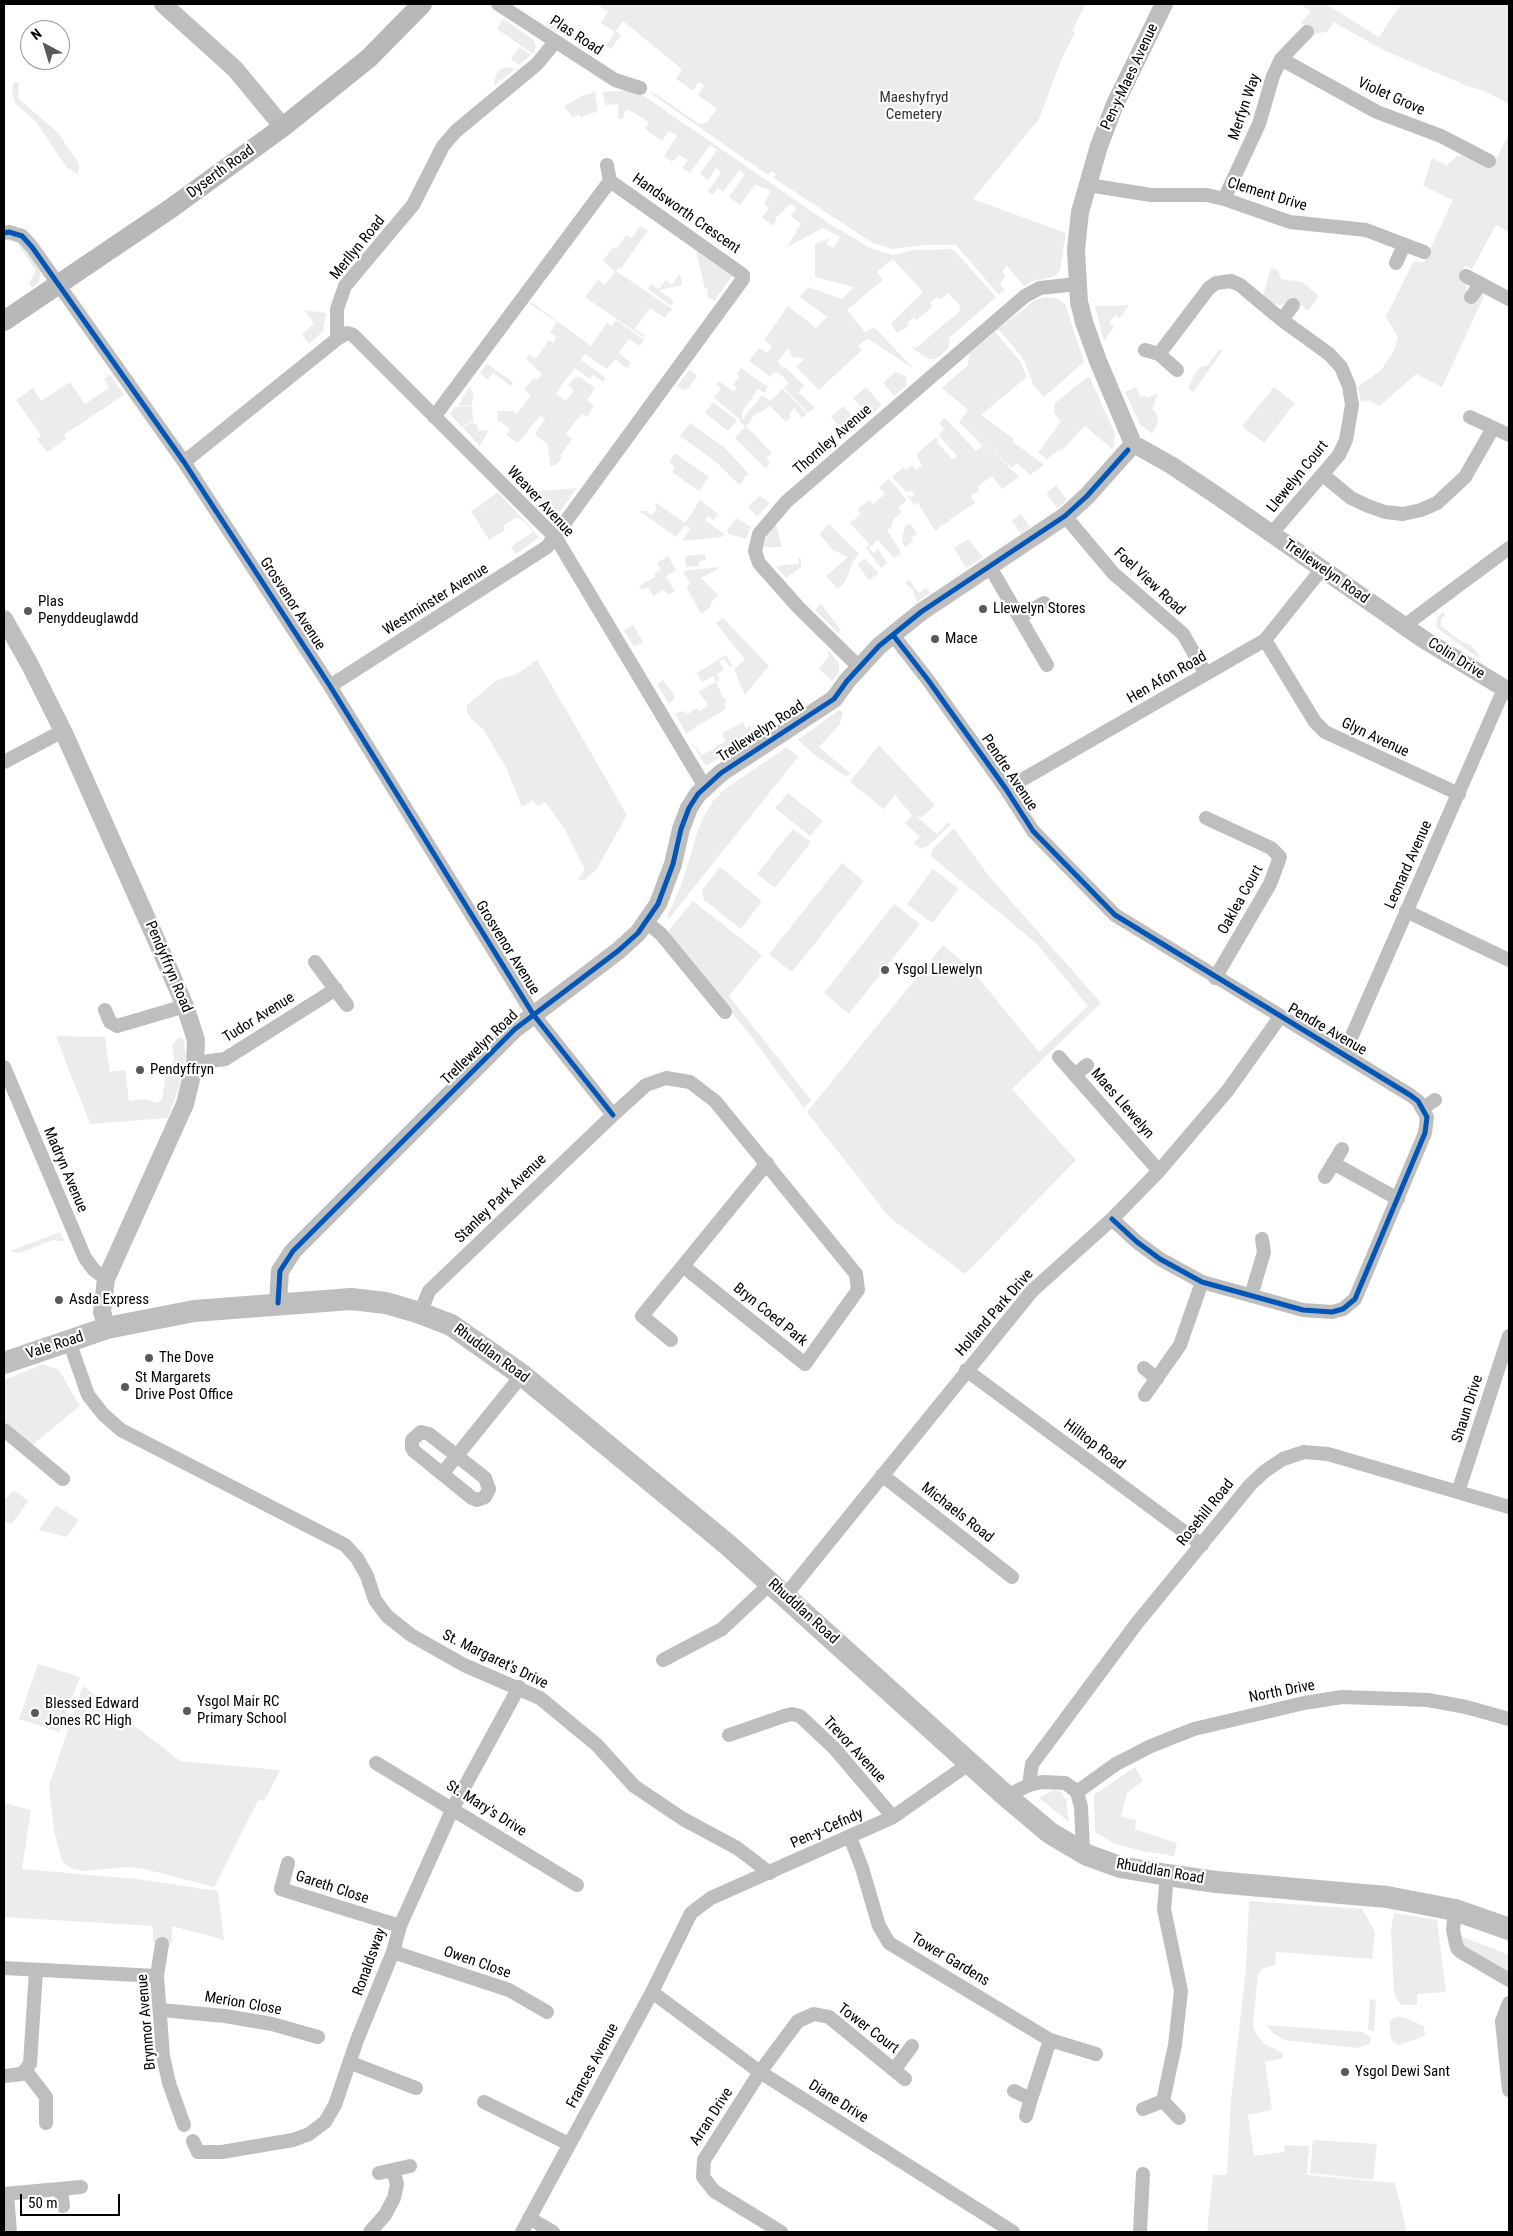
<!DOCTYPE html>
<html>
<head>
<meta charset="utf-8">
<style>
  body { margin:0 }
  #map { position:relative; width:1513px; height:2236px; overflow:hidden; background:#fff; font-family:"Roboto Condensed",sans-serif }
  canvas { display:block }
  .frame { position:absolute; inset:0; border:5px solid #000; pointer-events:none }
  .north { position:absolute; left:20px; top:20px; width:50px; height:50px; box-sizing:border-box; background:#fff; border:1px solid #999; border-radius:50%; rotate:321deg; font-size:14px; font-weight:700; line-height:20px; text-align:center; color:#000 }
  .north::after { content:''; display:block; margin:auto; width:18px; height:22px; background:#595959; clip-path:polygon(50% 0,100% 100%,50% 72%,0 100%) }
  .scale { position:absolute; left:20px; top:2194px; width:100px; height:22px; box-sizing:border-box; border:2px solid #000; border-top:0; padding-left:6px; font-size:15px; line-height:18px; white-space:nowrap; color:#000; -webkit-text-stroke:4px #fff; paint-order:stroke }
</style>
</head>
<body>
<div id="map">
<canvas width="1513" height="2236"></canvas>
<div class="frame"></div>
<div class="north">N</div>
<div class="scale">50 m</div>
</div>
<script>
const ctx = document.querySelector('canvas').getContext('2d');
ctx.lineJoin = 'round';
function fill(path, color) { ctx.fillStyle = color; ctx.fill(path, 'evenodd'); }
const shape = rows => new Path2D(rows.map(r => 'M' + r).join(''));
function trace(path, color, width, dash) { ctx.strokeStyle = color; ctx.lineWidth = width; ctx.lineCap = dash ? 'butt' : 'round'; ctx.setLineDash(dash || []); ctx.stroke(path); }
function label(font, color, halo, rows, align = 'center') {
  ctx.font = font + ' "Roboto Condensed",sans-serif'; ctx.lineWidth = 4.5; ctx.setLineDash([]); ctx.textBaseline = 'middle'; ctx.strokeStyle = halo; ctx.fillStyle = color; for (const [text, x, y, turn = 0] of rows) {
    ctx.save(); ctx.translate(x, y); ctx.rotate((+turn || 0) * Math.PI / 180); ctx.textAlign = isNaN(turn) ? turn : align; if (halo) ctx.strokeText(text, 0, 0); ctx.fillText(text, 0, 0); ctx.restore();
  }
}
fill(shape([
  [596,4,1086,4,1072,31,1075,33,1062,58,1039,119,973,199,1066,233,1060,271,1053,277,1033,281,1024,286,1007,266,1003,270,1005,277,1000,284,1005,290,999,295,956,245,923,245,892,249,871,242,774,178,776,174,771,171,768,175,649,92,656,94,699,124,707,122,717,109,698,95,704,85,699,82,693,91,676,79,682,69,623,21,616,31,621,35,611,49,606,46,615,32,601,23,608,12],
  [1300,4,1326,4,1379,37,1401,4,1509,4,1509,104,1484,91,1470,87,1383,50,1334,22,1328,31,1312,35,1301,22,1311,11],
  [552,15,563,23,557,32,545,25],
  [503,19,534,40,536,46,533,54,497,29],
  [519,47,531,55,519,65,511,59],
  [506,67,515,69,494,86,496,73],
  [14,82,19,83,18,98,58,133,74,156,79,164,78,174,67,168,36,122,15,103,12,90],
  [630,90,644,96,830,224,872,249,893,255,914,250,953,249,996,297,949,338,949,348,936,359,929,359,912,348,914,346,916,348,960,311,960,306,948,293,940,300,937,297,930,303,933,306,917,320,914,317,907,323,909,326,897,333,892,326,892,322,923,292,893,259,877,272,883,280,847,310,865,332,873,328,876,329,914,369,867,338,858,347,862,350,819,390,796,367,804,359,792,357,788,348,778,361,782,368,784,366,804,386,798,392,815,408,808,413,784,388,789,383,779,373,774,372,770,377,749,361,759,348,767,353,772,346,764,340,788,306,816,328,827,317,800,297,808,287,842,299,854,287,815,277,815,244,830,238,826,244,833,248,840,237,823,228,787,247,801,224,791,216,796,208,790,204,776,218,774,226,762,218,769,208,764,204,770,192,768,189,755,185,740,205,729,197,745,174,739,170,723,192,718,188,713,195,708,192,721,172,716,168,708,180,700,174,717,150,710,145,690,173,682,168,688,160,679,155,672,162,664,156,677,136,669,131,662,141,645,129,649,122,629,110,625,111,623,119,619,119,618,104,605,105,603,92],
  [595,92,598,111,581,117,579,114,573,118,564,106,584,95],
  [1509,134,1509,232,1496,225,1472,269,1465,265,1460,275,1466,284,1467,295,1477,299,1485,294,1442,387,1416,374,1380,406,1368,400,1361,402,1358,387,1381,370,1394,351,1398,337,1386,317,1413,262,1424,262,1453,200,1423,186,1432,158,1447,165,1458,155,1467,156,1491,169],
  [640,226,648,231,621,268,619,267,616,271,672,309,665,318,650,308,635,329,645,336,643,337,585,297,598,280,605,285,615,271,603,261,613,247,616,249,626,235,632,238],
  [4,236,19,239,41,271,39,283,32,288,29,283,35,273,35,269,16,242,4,240],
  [696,251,732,276,714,301,707,296,708,288,705,289],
  [1271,268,1278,270,1281,279,1302,282,1319,296,1308,311,1292,297,1285,304,1279,305,1272,304,1263,296],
  [680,274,682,285,659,290,674,301,671,306,648,289,651,284,659,289,666,280,672,285],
  [1045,297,1056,298,1065,304,1084,362,1044,397,1034,386,1023,358,998,329,1035,300],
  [531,302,591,346,607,323,612,326,616,320,644,340,640,346,629,339,619,353,631,363,627,368,615,359,607,369,585,354,581,360,606,378,603,382,593,375,590,379,575,368,564,382,556,394,566,401,574,390,568,385,575,377,580,377,595,388,587,400,594,406,587,417,583,414,578,418,566,434,572,439,560,456,562,458,556,465,550,466,548,445,535,434,545,419,540,416,518,443,506,435,510,430,505,425,500,421,498,423,497,411,513,411,517,414,531,395,524,390,534,377,537,380,542,374,526,359,529,354,536,359,549,340,553,343,556,337,550,332,557,322,530,304],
  [1129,305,1120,318,1115,315,1109,323,1114,327,1104,341,1095,306],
  [304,310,326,313,323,331,309,344,302,335,314,323],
  [995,332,1020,361,1027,377,981,415,1014,439,1013,442,1044,465,1030,475,1017,463,1012,468,986,444,1019,477,1002,489,992,476,977,487,979,491,971,496,975,503,949,520,949,522,938,527,939,529,935,531,918,503,915,505,908,497,908,494,911,498,915,494,911,490,907,493,892,477,904,467,906,470,912,465,916,470,922,465,917,457,917,454,936,437,939,440,937,442,952,459,957,456,938,435,944,429,939,423,945,418,976,451,983,446,959,422,968,410,942,388,968,365,969,354],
  [1219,350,1223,350,1193,392,1188,388,1195,374,1200,367,1208,365],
  [487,364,513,382,511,386,493,373,488,380,480,373],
  [741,368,768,387,764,393,758,389,742,412,742,420,762,395,770,401,783,389,807,414,802,418,794,408,789,414,791,417,786,422,770,406,752,417,749,424,746,426,772,453,766,458,770,464,765,468,735,438,745,426,740,422,740,419,714,398,721,388,716,384,719,381,734,392,737,388,733,385,740,376,737,374],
  [690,369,697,376,688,389,683,390,677,386],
  [895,372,906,376,907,385,894,396,883,383],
  [110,375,124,395,64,435,66,439,47,452,37,439,41,436,16,400,33,388,41,401,70,382,85,404,109,388,104,379],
  [1087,377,1090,378,1115,434,1114,445,1112,449,1085,426,1061,451,1059,450,1047,459,1038,453,1061,421,1054,413,1055,403],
  [469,387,473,392,472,405,458,406],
  [866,387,882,405,870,416,853,398],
  [1136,387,1141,397,1145,396,1147,398,1158,393,1152,409,1156,413,1158,423,1152,434,1140,424,1125,392],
  [1274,387,1295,403,1264,443,1242,426],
  [713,402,737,420,728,431,705,413],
  [472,406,473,420,462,427,450,414,455,407],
  [843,406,860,424,847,436,831,417],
  [473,421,473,424,477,424,478,431,489,430,480,446,463,428],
  [690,423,726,449,749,474,743,478,744,480,739,485,716,462,680,436],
  [675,453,709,477,699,491,672,472,675,467,669,462],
  [889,479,907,500,898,508,902,512,892,521,892,526,887,530,900,550,900,554,894,558,878,540,869,548,873,553,878,549,887,563,881,568,866,548,869,544,850,523,861,514,857,510,869,500,873,504,885,494,879,487],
  [1056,485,1067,500,1057,508,1046,493],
  [577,488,554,520,527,492],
  [498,492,539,537,516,554,511,547,533,532,525,523,517,517,503,526,505,530,489,540,471,511],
  [760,496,770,503,757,517,748,506],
  [700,500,718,514,714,520,708,516,705,520,724,534,722,537,682,541,690,528,684,526,676,537,639,511,646,511,652,515,657,508,655,505,656,503,685,523],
  [1021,514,1030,527,1021,534,1012,520],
  [736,518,751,527,746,539,729,534,727,530],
  [910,523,917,534,911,538,913,541,905,547,902,540,905,526],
  [776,524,782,547,764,547,767,536],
  [829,524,859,554,854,560,845,582,838,589,826,576,848,557,833,550,819,534],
  [968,539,983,557,966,568,954,548],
  [705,554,706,560,699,561,699,566,686,567,685,556],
  [668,556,676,570,666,576,675,591,668,595,664,590,653,596,648,587,642,590,639,586,655,577,654,574,661,570,657,563],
  [798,558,801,558,801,567,786,578,776,566,799,564],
  [865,559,879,573,869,580,857,564],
  [721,567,701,578,718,595,710,604,711,606,701,614,686,586,690,584,683,571],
  [909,580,919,593,926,588,930,593,917,602,913,590,905,583],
  [821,604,841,630,838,633,815,610],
  [1443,612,1445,615,1441,619,1441,626,1462,642,1472,646,1479,655,1478,658,1437,628,1437,618],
  [723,618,769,666,745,695,734,669,745,660,716,623],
  [633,625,643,642,634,647,624,630],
  [826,648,839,663,839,671,832,681,819,669,829,656],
  [726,655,733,667,729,666,724,659,719,661,724,670,717,674,720,679,716,682,723,697,727,701,724,705,726,709,686,733,675,713,683,711,688,714,697,708,699,711,706,707,708,704,698,692,716,682,713,676,702,682,697,674,691,677],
  [537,660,627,815,596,870,584,880,578,880,585,869,564,828,545,802,538,806,532,800,522,807,506,767,483,729,472,720,467,712,467,705,486,689,497,680,517,674],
  [663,680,674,694,674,699,669,704,657,684],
  [839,710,843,712,840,724,819,747,850,773,847,777,816,756,798,740],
  [743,722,746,728,750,726,755,737,706,766,690,740,702,755,726,741,722,733],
  [879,745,935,805,922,817,916,816,937,834,949,822,951,824,929,845,921,849,914,843,920,837,905,823,912,815,895,795,884,809,850,782],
  [787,747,798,757,668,920,668,914,682,883,698,830,705,814,713,801,725,789],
  [788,793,823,821,810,836,775,808],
  [954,828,988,875,1101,1003,1012,1089,1076,1160,965,1274,889,1217,807,1112,943,945,972,970,1039,1052,1088,1006,1036,943,931,856,933,849],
  [793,829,811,842,775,888,757,874],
  [842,863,864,881,792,972,769,954],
  [720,867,762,901,741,929,704,900,702,890],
  [933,869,959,889,932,923,907,904],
  [693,901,762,955,729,996,811,1100,804,1108,747,1031,670,938,669,930],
  [894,904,920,924,849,1014,824,993],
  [56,1036,105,1037,110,1072,125,1070,129,1101,145,1099,157,1103,162,1100,166,1074,174,1060,172,1045,179,1037,183,1039,186,1055,183,1075,168,1118,90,1124],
  [60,1232,65,1242,53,1240,19,1253,10,1251],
  [43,1364,59,1370,80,1406,31,1446,4,1425,4,1380],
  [14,1490,28,1501,12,1524,4,1522,4,1500],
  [56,1505,79,1520,67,1537,39,1530],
  [38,1664,80,1677,59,1732,19,1719],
  [83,1686,180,1761,280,1770,264,1801,259,1799,214,1887,145,1869,126,1867,83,1871,72,1869,62,1861,54,1831,49,1785],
  [1135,1767,1143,1781,1127,1793,1121,1817,1136,1820,1135,1829,1177,1843,1174,1856,1142,1851,1113,1843,1095,1832,1094,1795],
  [1053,1790,1061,1792,1066,1799,1069,1822,1039,1798],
  [4,1803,31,1810,22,1869,137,1879,218,1891,224,1940,172,1926,172,1943,153,1943,153,1926,4,1917],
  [1249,1901,1362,1909,1375,1932,1372,1959,1276,1952,1275,1965,1262,1969,1258,1974,1253,2022,1254,2030,1264,2044,1283,2053,1283,2058,1265,2062,1272,2110,1248,2115,1254,2156,1285,2152,1284,2145,1309,2146,1307,2175,1395,2183,1407,2232,1207,2232,1213,2175,1227,2175,1231,2101,1246,1970],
  [1394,1913,1437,1920,1446,1992,1417,1994,1417,2005,1402,2005,1397,2000,1394,1992,1391,1929],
  [1460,1936,1509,1955,1509,1974,1463,1949],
  [1370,1999,1376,2000,1374,2031,1368,2030],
  [1395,2017,1403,2017,1424,2026,1425,2036,1399,2045,1393,2042,1390,2036,1390,2021],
  [1267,2025,1362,2032,1371,2037,1370,2044,1356,2048,1284,2040,1273,2033],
  [1313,2140,1377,2144,1373,2180,1310,2173]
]), '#ececec');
trace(shape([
  [498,4,615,80,640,88],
  [1281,59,1377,112,1441,136,1489,161],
  [607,165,610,181],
  [1088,185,1151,195,1207,195,1224,199,1290,222,1366,230,1424,252],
  [1224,199,1259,124,1273,76,1281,59,1307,32],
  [4,233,9,232,22,236,32,247,184,462,330,686,533,1014,613,1115],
  [1396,263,1404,245],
  [1466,276,1509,299],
  [1471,297,1481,284],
  [1282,320,1293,305],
  [337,339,347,333,353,335,556,538,705,787],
  [1145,350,1159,354,1177,370],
  [1159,354,1209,288,1216,283,1231,281,1240,285,1282,320,1329,354,1341,367,1349,386,1352,405,1346,440,1339,455,1272,533],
  [1470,417,1509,435],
  [184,462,337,339,337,309,345,286,413,205,443,146,456,131,537,64,555,42],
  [1323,475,1351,498,1368,506,1385,512,1403,514,1421,510,1437,503,1465,477,1493,428],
  [1065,516,1113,573,1183,634,1206,674],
  [990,567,1047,665],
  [1020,617,1044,603],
  [1404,626,1509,548],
  [893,635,928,680,1006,789,1033,831,1115,915,1410,1095,1418,1101,1427,1117,1425,1133,1355,1299,1343,1309,1332,1312,1303,1310,1202,1282,1160,1259,1137,1242,1112,1219],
  [1265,640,1315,722,1325,732,1459,794],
  [859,667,798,607,759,563,755,551,759,534,786,502,1025,296,1040,288,1077,284],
  [330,686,547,547,743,279,743,275,610,181,434,417],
  [4,762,63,731],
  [1006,789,1265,640,1321,570],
  [1206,818,1271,848,1280,857,1270,884,1215,978],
  [1406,911,1509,960],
  [646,922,661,934,725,1012],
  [315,962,347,1005],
  [105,1010,110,1022,117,1026,185,1006],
  [1344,1054,1504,689],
  [1059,1057,1159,1171],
  [195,1063,225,1059,336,989],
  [4,1067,85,1258,94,1270,106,1279],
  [1075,1075,1087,1065],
  [1423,1108,1435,1100],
  [1333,1163,1398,1199],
  [1325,1177,1342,1149],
  [1251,1296,1264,1252,1262,1239],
  [420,1313,429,1291,613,1115,646,1085,666,1078,690,1082,715,1101,856,1274,858,1290,805,1364,683,1266],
  [671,1340,642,1316,767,1163],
  [69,1341,88,1395,103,1414,121,1430,345,1545,357,1558,367,1576,375,1600,387,1616,411,1635,464,1665,540,1698,597,1745,634,1786,683,1819,737,1848,770,1873],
  [1144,1368,1157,1379],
  [966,1370,1202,1545],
  [1145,1395,1180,1345,1202,1282],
  [4,1430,63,1479],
  [421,1432,429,1434,485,1478,489,1489,485,1497,477,1500,472,1498,414,1451,412,1448,412,1440,421,1432],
  [442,1474,522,1375],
  [882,1475,1012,1577],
  [1458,1492,1509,1336],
  [785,1596,1032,1291,1112,1219,1159,1171,1228,1090,1280,1017],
  [663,1660,722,1629,771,1583],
  [729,1735,784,1716,792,1714,800,1716,834,1748,893,1817],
  [376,1763,577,1885],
  [1029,1785,1032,1764,1137,1623,1250,1485,1265,1471,1283,1459,1304,1452,1328,1454,1509,1507],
  [1077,1792,1116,1764,1151,1746,1194,1729,1304,1703,1342,1697,1428,1700,1466,1707,1509,1719],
  [1006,1796,1029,1785,1042,1782,1065,1783,1071,1787,1077,1792,1081,1807,1083,1851],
  [850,1837,862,1868,879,1926,889,1943,1050,2040,1096,2054],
  [288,1863,281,1889,400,1926],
  [1455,1910,1453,1930,1457,1948,1461,1952,1509,1980],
  [162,1944,157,1976,163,2056,169,2083,184,2125],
  [393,1952,509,1990,547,2012],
  [4,1968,157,1976],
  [652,1992,760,2072,1013,2232],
  [1509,2003,1502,2021,1509,2090],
  [161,2010,225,2016,272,2024,318,2037],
  [351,2063,416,2088],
  [894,2070,912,2046],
  [26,2071,46,2097,46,2123],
  [4,2076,22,2074,30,2064,36,1970],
  [1014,2091,1031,2099,1050,2040],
  [1163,2101,1175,2045,1181,1991,1164,1909,1167,1875],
  [484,2102,569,2144],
  [1143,2109,1163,2101,1179,2118],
  [1026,2116,1031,2099],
  [193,2141,198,2152,222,2152,293,2140,309,2134,325,2122,335,2105,357,2040,393,1952,400,1926,453,1808,519,1687],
  [379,2173,410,2166],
  [61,2189,63,2206],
  [4,2194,81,2187],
  [7,2194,10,2232],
  [529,2218,553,2232],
  [370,2232,385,2215,394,2198,397,2184,393,2170],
  [522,2232,652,1992,691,1913,711,1898,893,1817,970,1763],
  [781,2232,714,2191,703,2177,704,2160,760,2072,798,2021,814,2014,829,2017,905,2079],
  [1140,2232,1143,2174]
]), '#bebebe', 14);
trace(shape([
  [163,4,235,69,283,127],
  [1131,439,1098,361,1084,322,1079,302,1076,250,1080,212,1099,146,1115,104,1164,4],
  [1139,447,1171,465,1216,495,1423,639,1509,691],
  [4,619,29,663,63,731,155,937,185,1006,196,1040,195,1063,185,1104,106,1279,102,1312,107,1328],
  [278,1303,280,1271,293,1251,515,1029,618,951,638,933,658,904,673,864,681,829,689,808,698,794,721,773,834,699,847,681,879,646,921,612,1065,516,1087,496,1128,450]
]), '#bebebe', 18);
trace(shape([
  [4,321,170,209,283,127,369,58,422,4]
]), '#b8b8b8', 20);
trace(shape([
  [4,1363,107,1328,194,1311,351,1299,386,1303,420,1313,451,1325,522,1375,728,1545,1006,1796,1050,1833,1087,1855,1120,1867,1167,1875,1216,1882,1387,1897,1455,1910,1509,1929]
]), '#bebebe', 22);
trace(shape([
  [4,233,9,232,22,236,32,247,184,462,330,686,533,1014,613,1115],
  [893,635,928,680,1006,789,1033,831,1115,915,1410,1095,1418,1101,1427,1117,1425,1133,1355,1299,1343,1309,1332,1312,1303,1310,1202,1282,1160,1259,1137,1242,1112,1219],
  [278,1303,280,1271,293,1251,515,1029,618,951,638,933,658,904,673,864,681,829,689,808,698,794,721,773,834,699,847,681,879,646,921,612,1065,516,1087,496,1128,450]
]), '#0057b8', 5);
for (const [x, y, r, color] of [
  [983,609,5,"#595959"],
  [28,611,5,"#595959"],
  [935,639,5,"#595959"],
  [885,970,5,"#595959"],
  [140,1070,5,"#595959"],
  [59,1300,5,"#595959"],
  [149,1358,5,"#595959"],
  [125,1387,5,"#595959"],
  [187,1711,5,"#595959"],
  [35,1713,5,"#595959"],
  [1345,2072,5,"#595959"]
]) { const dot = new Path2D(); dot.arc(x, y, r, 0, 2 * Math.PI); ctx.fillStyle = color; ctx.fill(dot); trace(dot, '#fff', 2); }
label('15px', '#000', '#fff', [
  ["Plas Road",576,36,33],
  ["Pen-y-Maes Avenue",1130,77,-65],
  ["Violet Grove",1391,97,24],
  ["Merfyn Way",1245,107,-71],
  ["Dyserth Road",221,172,-36],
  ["Clement Drive",1267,195,17],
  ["Handsworth Crescent",686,214,35],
  ["Merllyn Road",358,248,-51],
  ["Thornley Avenue",833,440,-41],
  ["Llewelyn Court",1298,477,-51],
  ["Weaver Avenue",540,502,47],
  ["Trellewelyn Road",1326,572,35],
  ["Foel View Road",1149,582,43],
  ["Westminster Avenue",436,600,-32],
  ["Grosvenor Avenue",292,604,57],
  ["Colin Drive",1456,659,32],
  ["Hen Afon Road",1167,678,-30],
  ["Trellewelyn Road",761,732,-33],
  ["Glyn Avenue",1375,738,25],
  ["Pendre Avenue",1009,773,56],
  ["Leonard Avenue",1409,865,-66],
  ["Oaklea Court",1241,900,-61],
  ["Grosvenor Avenue",507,948,58],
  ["Pendyffryn Road",168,967,67],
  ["Tudor Avenue",259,1018,-32],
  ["Pendre Avenue",1327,1030,30],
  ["Trellewelyn Road",480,1048,-44],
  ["Maes Llewelyn",1122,1104,49],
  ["Madryn Avenue",65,1170,67],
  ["Stanley Park Avenue",501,1199,-44],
  ["Holland Park Drive",995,1313,-49],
  ["Bryn Coed Park",770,1315,39],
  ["Vale Road",55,1346,-18],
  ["Rhuddlan Road",491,1354,36],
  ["Shaun Drive",1468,1409,-72],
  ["Hilltop Road",1094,1445,37],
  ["Michaels Road",957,1513,38],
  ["Rosehill Road",1206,1513,-51],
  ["Rhuddlan Road",803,1612,42],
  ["St. Margaret's Drive",495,1660,26],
  ["North Drive",1282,1692,-11],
  ["Trevor Avenue",854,1750,47],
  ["St. Mary's Drive",486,1809,32],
  ["Pen-y-Cefndy",827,1829,-24],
  ["Rhuddlan Road",1160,1872,10],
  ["Gareth Close",332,1888,18],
  ["Tower Gardens",950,1960,31],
  ["Ronaldsway",370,1962,-70],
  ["Owen Close",477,1963,19],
  ["Merion Close",243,2004,10],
  ["Brynmor Avenue",147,2022,-95],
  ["Tower Court",868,2029,37],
  ["Frances Avenue",593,2066,-62],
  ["Diane Drive",838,2102,32],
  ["Arran Drive",712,2117,-57]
]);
label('15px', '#333', '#fff', [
  ["Maeshyfryd",914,98],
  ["Cemetery",914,115]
]);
label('15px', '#000', '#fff', [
  ["Plas",38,602],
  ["Penyddeuglawdd",38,619],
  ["Llewelyn Stores",993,609],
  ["Mace",945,639],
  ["Ysgol Llewelyn",895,970],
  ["Pendyffryn",150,1070],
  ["Asda Express",69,1300],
  ["The Dove",159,1358],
  ["St Margarets",135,1378],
  ["Drive Post Office",135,1395],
  ["Ysgol Mair RC",197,1702],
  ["Primary School",197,1719],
  ["Blessed Edward",45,1704],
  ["Jones RC High",45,1721],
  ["Ysgol Dewi Sant",1355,2072]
], 'left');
</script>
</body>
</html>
